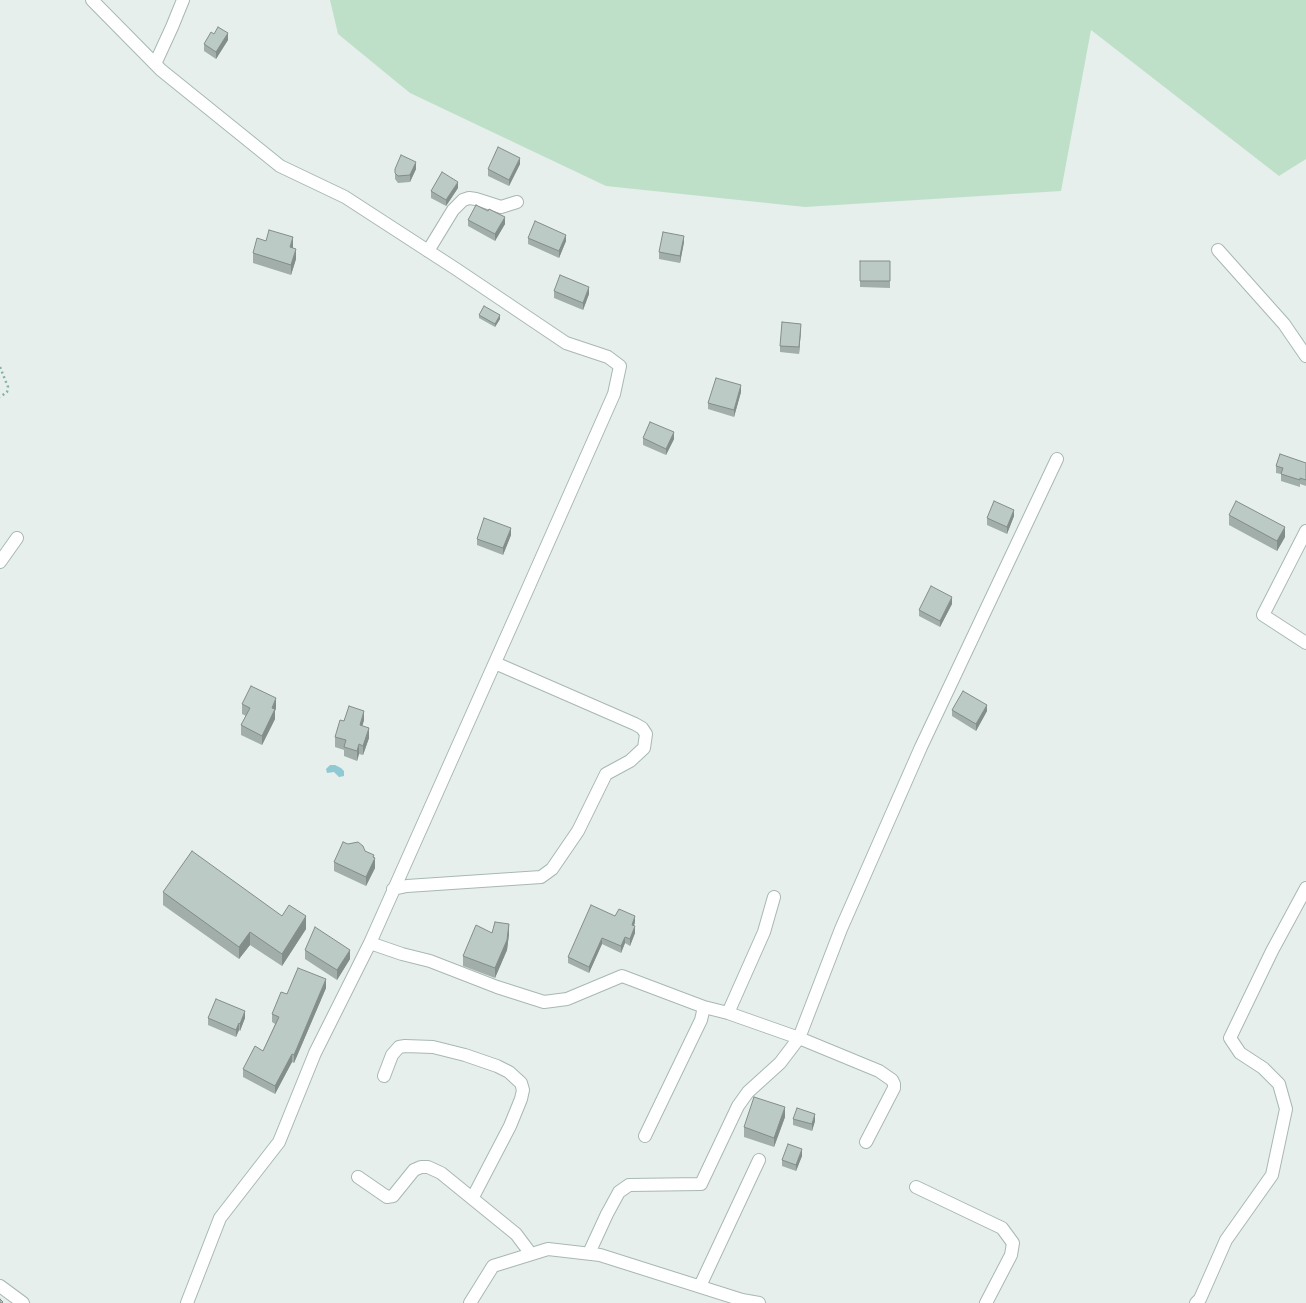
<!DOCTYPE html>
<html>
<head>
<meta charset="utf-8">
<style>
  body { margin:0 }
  canvas { display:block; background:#e6efeb }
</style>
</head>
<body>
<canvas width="1306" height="1303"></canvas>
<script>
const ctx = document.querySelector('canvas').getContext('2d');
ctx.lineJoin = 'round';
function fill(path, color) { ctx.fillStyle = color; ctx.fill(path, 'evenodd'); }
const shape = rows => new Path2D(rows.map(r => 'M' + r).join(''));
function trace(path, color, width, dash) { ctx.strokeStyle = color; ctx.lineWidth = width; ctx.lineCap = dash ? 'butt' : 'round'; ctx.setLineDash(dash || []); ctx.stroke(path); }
fill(shape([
  [330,0,1306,0,1306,159,1279,176,1091,30,1061,191,805,207,606,186,410,93,338,34]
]), '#bfe0c8');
fill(shape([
  [330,765,335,765,341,768,344,771,344,776,339,777,334,772,327,773,326,769]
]), '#8ec9d4');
const street = shape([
  [92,0,161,70,280,166,345,197,456,269,566,343,608,357,620,366,614,394,525,595,370,943,315,1053,279,1142,220,1218,187,1303],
  [155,64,172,27,183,0],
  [1218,250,1284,324,1306,356],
  [428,251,453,210,463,200,469,198,476,199,501,207,517,202],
  [1306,531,1263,615,1306,643],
  [0,562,17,538],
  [393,889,407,886,541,877,552,869,578,831,606,774,630,761,644,748,646,734,642,728,635,724,495,663],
  [370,943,402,954,430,961,497,987,544,1002,567,999,622,976,704,1007,728,1013,799,1038,879,1071,892,1080,894,1084,894,1088,866,1142],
  [728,1013,764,932,774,897],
  [384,1076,392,1055,399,1047,405,1046,433,1047,465,1055,497,1066,509,1072,521,1083,523,1090,521,1099,510,1126,473,1197],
  [645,1136,701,1020,704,1007],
  [358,1177,387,1197,393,1196,414,1170,421,1167,428,1167,441,1173,516,1234,531,1254],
  [916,1187,1002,1228,1013,1243,1011,1255,986,1303],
  [589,1253,607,1214,619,1192,629,1185,701,1184,738,1106,748,1092,780,1063,799,1038,841,929,921,747,1057,459],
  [0,1286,23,1303],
  [700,1286,759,1160],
  [470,1303,493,1266,548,1249,600,1255,742,1300,759,1303],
  [1196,1303,1200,1299,1226,1240,1272,1175,1286,1109,1279,1084,1263,1068,1240,1053,1230,1038,1272,951,1306,888]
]);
trace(street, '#a8b8b2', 14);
trace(shape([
  [0,367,8,387,7,392,0,397]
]), '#86b3a5', 2.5, [2, 3]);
trace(street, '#fff', 12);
fill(shape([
  [214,34,228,40,216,59,204,51,204,44],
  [520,164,509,186,488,176,488,169],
  [395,169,416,169,410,182,398,183,395,179],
  [458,188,446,206,431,198,431,191],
  [468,220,505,224,495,241,468,226],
  [528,238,566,241,559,258,528,244],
  [266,241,293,247,293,248,296,259,291,275,253,263,253,253],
  [684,242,680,263,659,259,659,252],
  [860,261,890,261,890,288,860,287],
  [554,291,589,294,583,310,554,298],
  [479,315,500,319,495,327,479,318],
  [801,330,799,354,780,352,780,346],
  [741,392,734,417,708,409,708,403],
  [643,438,674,439,666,455,643,445],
  [1306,463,1306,486,1300,484,1300,487,1281,481,1281,474,1276,473,1276,466],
  [1229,515,1285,537,1277,551,1229,525],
  [1014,516,1007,534,987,525,987,518],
  [511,535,503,555,477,545,477,539],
  [952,604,940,627,919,616,919,610],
  [242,704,276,708,275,711,275,719,262,745,241,735,241,725,246,716,242,714],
  [952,710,987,711,976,731,952,716],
  [364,720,362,726,369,738,363,755,359,754,357,761,344,756,344,750,335,747,335,737,344,721],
  [365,851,375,868,366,886,334,871,334,862],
  [163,892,282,916,306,929,282,966,250,945,239,959,163,905],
  [615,916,635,922,634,926,635,933,630,946,625,943,621,953,602,944,589,973,568,963,568,957],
  [492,933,509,934,507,950,495,978,463,966,463,956],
  [305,950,350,959,337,980,305,959],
  [326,988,294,1063,292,1062,275,1094,243,1077,243,1069,263,1051,275,1024,272,1022,272,1014,287,994],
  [208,1018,245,1018,240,1031,239,1030,236,1037,208,1025],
  [785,1117,774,1147,744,1137,744,1127],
  [793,1119,815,1121,812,1131,793,1125],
  [802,1156,796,1171,782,1166,782,1160]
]), '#a1aea9');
fill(shape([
  [228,33,228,40,216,59,216,52],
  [520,158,520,164,509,186,509,180],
  [416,162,416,169,410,182,410,175],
  [458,182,458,188,446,206,446,200],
  [505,217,505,224,495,241,495,234],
  [566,235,566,241,559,258,559,251],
  [684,236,684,242,680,263,680,256],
  [293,237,293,247,290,257,290,247],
  [296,249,296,259,291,275,291,265],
  [589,287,589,294,583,310,583,303],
  [500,315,500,319,495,327,495,324],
  [801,324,801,330,799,354,799,347],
  [741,385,741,392,734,417,734,410],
  [674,432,674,439,666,455,666,449],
  [1014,510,1014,516,1007,534,1007,527],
  [1285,527,1285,537,1277,551,1277,541],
  [511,528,511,535,503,555,503,548],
  [952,597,952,604,940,627,940,621],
  [276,698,276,708,275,711,275,719,262,745,262,736,272,708],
  [987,705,987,711,976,731,976,724],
  [364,711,364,720,360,735,360,725],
  [369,728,369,738,363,755,363,746],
  [359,744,359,754,357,761,357,751],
  [374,855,374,860,375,858,375,868,366,886,366,877],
  [306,916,306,929,282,966,282,954],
  [635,916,635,922,632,931,632,925],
  [509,924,509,934,507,950,495,978,495,968],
  [635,926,635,933,630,946,630,939],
  [250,932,250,945,239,959,239,947],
  [625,937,625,943,621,953,621,946],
  [602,938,602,944,589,973,589,967],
  [350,950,350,959,337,980,337,970],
  [326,979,326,988,294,1063,294,1055],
  [245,1011,245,1018,240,1031,240,1024],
  [239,1023,239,1030,236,1037,236,1030],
  [292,1054,292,1062,275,1094,275,1086],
  [785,1107,785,1117,774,1147,774,1138],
  [815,1114,815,1121,812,1131,812,1124],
  [802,1149,802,1156,796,1171,796,1165]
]), '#838d89');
const building = shape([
  [218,27,228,33,216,52,204,44,211,32,214,34,218,27],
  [498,147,520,158,509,180,488,169,498,147],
  [401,155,416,162,410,175,398,176,395,173,395,169,401,155],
  [442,172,458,182,446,200,431,191,442,172],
  [476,205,488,211,489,209,505,217,495,234,468,220,476,205],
  [535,221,566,235,559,251,528,238,535,221],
  [269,230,293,237,290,247,296,249,291,265,253,253,257,238,266,241,269,230],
  [663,232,684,236,680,256,659,252,663,232],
  [860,261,890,261,890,281,860,281,860,261],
  [560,275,589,287,583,303,554,291,560,275],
  [484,306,500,315,495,324,479,315,484,306],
  [782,322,801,324,799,347,780,346,782,322],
  [716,378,741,385,734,410,708,403,716,378],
  [650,422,674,432,666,449,643,438,650,422],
  [1280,454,1306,463,1306,480,1300,478,1300,480,1281,474,1283,468,1276,466,1280,454],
  [994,501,1014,510,1007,527,987,518,994,501],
  [1236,501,1285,527,1277,541,1229,515,1236,501],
  [484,518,511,528,503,548,477,539,484,518],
  [931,586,952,597,940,621,919,610,931,586],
  [251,686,276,698,272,708,275,709,262,736,241,725,250,708,242,704,251,686],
  [963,691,987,705,976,724,952,710,963,691],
  [349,706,364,711,360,725,369,728,363,746,359,744,357,751,344,747,346,740,335,737,340,720,344,721,349,706],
  [343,842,348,844,358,842,363,846,365,851,374,855,373,857,375,858,366,877,334,862,343,842],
  [192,851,282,916,289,905,306,916,282,954,250,932,239,947,163,892,192,851],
  [591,905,615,916,619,909,635,916,632,925,635,926,630,939,625,937,621,946,602,938,589,967,568,957,591,905],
  [495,922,509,924,507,940,495,968,463,956,476,925,492,933,495,922],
  [315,927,350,950,337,970,305,950,315,927],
  [298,968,326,979,294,1055,292,1054,275,1086,243,1069,255,1046,263,1051,279,1017,272,1014,281,992,287,994,298,968],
  [216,999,245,1011,240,1024,239,1023,236,1030,208,1018,216,999],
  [754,1097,785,1107,774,1138,744,1127,754,1097],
  [797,1108,815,1114,812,1124,793,1119,797,1108],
  [788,1144,802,1149,796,1165,782,1160,788,1144],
  [0,1299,3,1302,2,1303,0,1303,0,1299]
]);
fill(building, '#bbcac4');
trace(building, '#838d89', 1);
</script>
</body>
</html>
